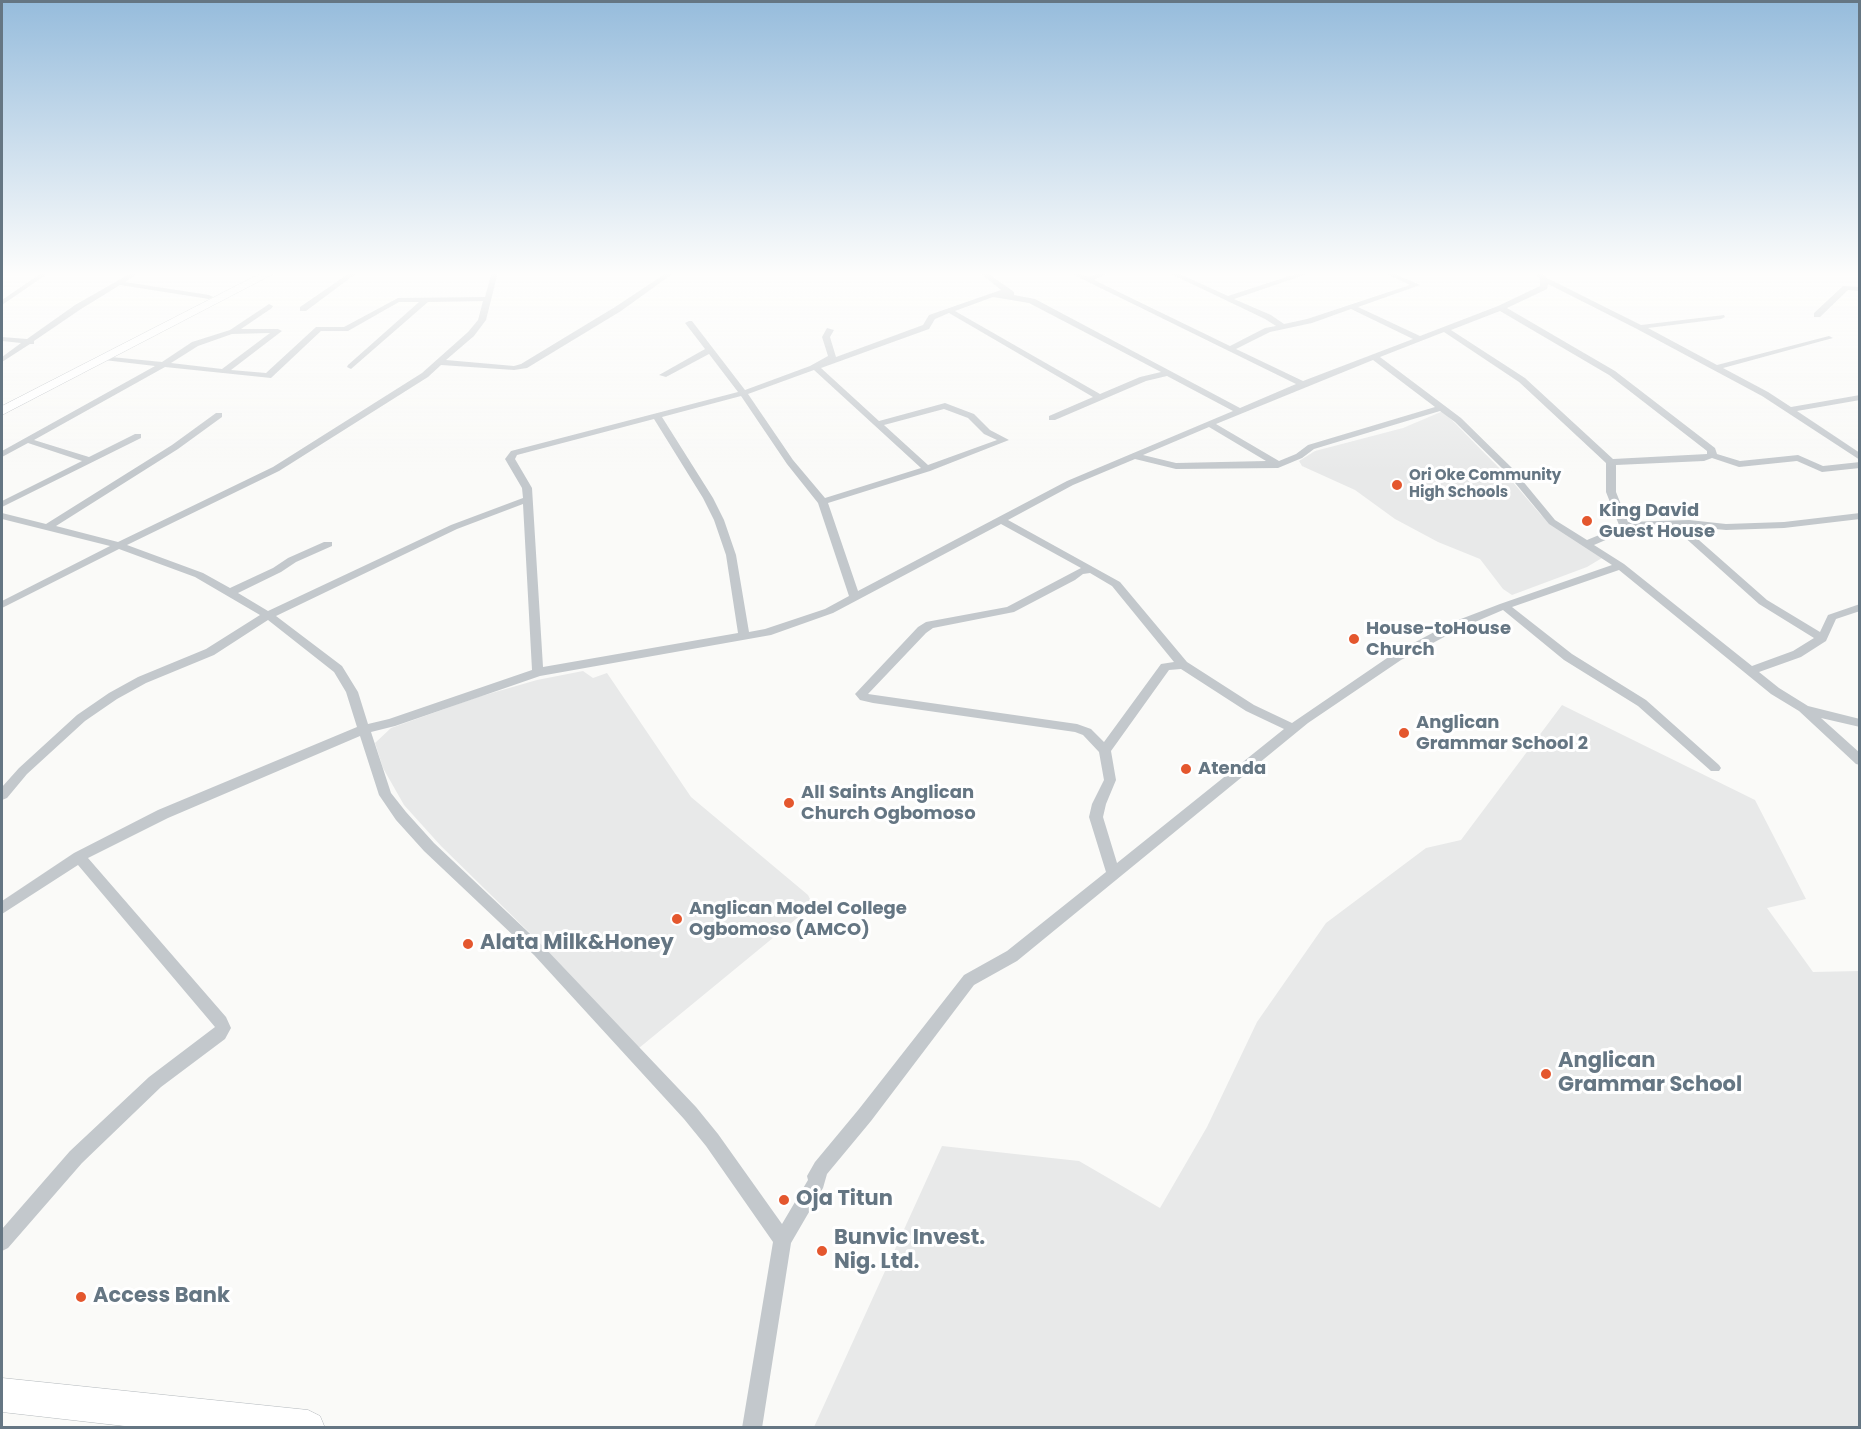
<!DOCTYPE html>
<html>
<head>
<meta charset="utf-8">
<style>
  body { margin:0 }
  #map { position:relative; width:1861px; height:1429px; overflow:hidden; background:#fafaf8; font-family:Poppins,sans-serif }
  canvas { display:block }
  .frame { position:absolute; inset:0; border:3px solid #657683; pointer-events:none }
</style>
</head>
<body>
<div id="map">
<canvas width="1861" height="1429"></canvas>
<div class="frame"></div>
</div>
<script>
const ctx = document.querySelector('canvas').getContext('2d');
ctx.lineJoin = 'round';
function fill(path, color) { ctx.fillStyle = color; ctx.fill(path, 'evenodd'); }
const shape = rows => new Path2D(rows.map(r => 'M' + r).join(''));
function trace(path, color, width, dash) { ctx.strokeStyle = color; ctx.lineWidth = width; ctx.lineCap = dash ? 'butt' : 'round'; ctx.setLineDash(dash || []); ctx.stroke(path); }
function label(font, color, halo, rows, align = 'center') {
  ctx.font = font + ' Poppins,sans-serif'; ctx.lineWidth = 6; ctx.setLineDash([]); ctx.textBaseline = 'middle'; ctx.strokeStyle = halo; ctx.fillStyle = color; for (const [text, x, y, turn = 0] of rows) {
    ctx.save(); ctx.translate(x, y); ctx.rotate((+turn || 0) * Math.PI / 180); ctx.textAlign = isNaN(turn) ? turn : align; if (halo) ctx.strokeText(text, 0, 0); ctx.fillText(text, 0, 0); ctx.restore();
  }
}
fill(shape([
  [1443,411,1511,480,1541,515,1602,558,1587,567,1512,595,1503,589,1480,559,1438,542,1395,519,1355,490,1302,466,1299,461,1315,451,1403,428],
  [583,671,593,678,607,673,691,797,808,895,813,905,639,1048,596,1006,538,941,441,846,404,805,383,768,375,743,391,728,478,697,537,680],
  [1562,705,1755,800,1806,899,1767,908,1813,972,1859,971,1859,1427,814,1427,942,1146,1079,1161,1160,1208,1207,1127,1257,1022,1326,923,1426,848,1461,840]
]), '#e8e9e9');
const primary = shape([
  [263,272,277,272,2,415,2,406,263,272]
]);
const trunk = shape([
  [2,1378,308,1410,320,1416,325,1428,142,1428,2,1412,2,1378]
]);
trace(primary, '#b5babe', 1);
trace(trunk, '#b4b9bd', 1);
fill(shape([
  [43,272,50,272,2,305,2,300,43,272],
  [133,272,140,272,125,282,209,295,213,297,209,299,120,285,81,309,34,341,34,344,30,344,2,362,2,357,21,343,2,341,2,337,27,339,75,305,133,272],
  [351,272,358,272,306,311,300,311,300,307,351,272],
  [492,272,498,272,486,320,474,336,446,360,514,366,521,364,615,307,668,272,675,272,621,311,527,368,514,370,441,365,428,377,279,471,127,545,203,573,230,588,273,568,288,558,324,542,332,542,332,546,296,562,281,572,238,593,268,611,451,525,523,498,522,488,505,459,511,451,738,392,709,354,666,377,659,375,705,349,685,323,689,321,692,321,745,390,810,366,828,356,822,337,827,328,834,330,830,337,836,357,923,325,929,315,1001,290,979,272,986,272,1014,292,1014,295,1035,299,1240,408,1296,384,1068,272,1076,272,1088,277,1102,272,1110,272,1094,280,1230,346,1265,328,1276,326,1265,319,1167,272,1175,272,1228,296,1302,272,1311,272,1310,273,1234,299,1271,315,1284,324,1307,319,1410,285,1383,272,1391,272,1420,285,1358,307,1420,336,1498,306,1540,286,1540,280,1535,272,1541,272,1547,278,1641,325,1724,315,1725,317,1721,319,1648,328,1717,365,1829,336,1833,338,1723,368,1768,392,1791,407,1860,395,1860,400,1797,411,1860,453,1860,460,1762,396,1637,329,1548,284,1547,289,1507,308,1615,371,1715,448,1717,454,1740,461,1798,455,1823,466,1860,462,1860,468,1822,472,1797,461,1739,467,1712,458,1704,461,1616,465,1616,492,1628,522,1689,520,1726,524,1784,522,1860,513,1860,519,1784,528,1726,530,1683,526,1767,600,1820,632,1828,615,1860,604,1860,611,1836,619,1826,641,1801,657,1759,672,1779,688,1808,706,1860,719,1860,727,1821,718,1860,753,1860,765,1856,764,1799,711,1771,694,1619,570,1512,607,1572,654,1646,700,1719,765,1721,768,1719,771,1711,771,1638,706,1564,660,1503,610,1461,628,1401,660,1308,723,1017,961,974,985,871,1121,827,1174,823,1188,791,1243,762,1428,742,1428,773,1242,706,1146,684,1119,534,955,424,851,396,820,379,795,360,736,168,818,88,858,226,1017,231,1028,225,1039,161,1087,82,1163,8,1248,2,1251,2,1229,70,1151,149,1077,215,1027,78,865,2,914,2,901,74,853,158,810,357,727,346,692,334,672,268,620,214,655,146,683,117,699,85,721,27,774,7,798,2,800,2,787,19,768,77,715,109,693,138,677,206,649,260,615,195,577,119,549,2,608,2,601,110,546,2,519,2,513,46,524,172,445,216,413,222,413,222,417,178,449,56,526,118,542,273,467,422,373,468,332,478,320,483,301,428,302,351,369,347,367,348,365,419,302,399,302,348,331,321,331,271,378,165,367,34,440,89,457,135,434,141,434,141,438,2,507,2,501,82,461,28,443,2,457,2,451,155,366,104,360,101,360,101,356,162,362,192,342,230,330,269,304,273,306,272,308,241,329,278,329,282,331,231,370,266,373,316,327,344,327,398,298,485,297,492,272],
  [993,297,1029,303,1161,372,1140,377,1100,394,955,311,993,297],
  [1351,309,1413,339,1303,381,1236,349,1270,332,1312,323,1351,309],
  [1500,311,1609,375,1707,451,1707,454,1613,459,1525,378,1451,330,1500,311],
  [949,313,1093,397,1049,416,1049,420,1055,420,1146,381,1167,376,1233,411,1067,481,858,591,828,503,930,471,1009,440,990,430,974,414,945,403,879,421,821,368,929,329,935,319,949,313],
  [1444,332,1519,382,1606,463,1606,492,1619,525,1616,528,1587,540,1555,520,1512,468,1461,418,1380,357,1444,332],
  [270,333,222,369,171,363,198,346,232,334,270,333],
  [1373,360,1435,407,1308,445,1296,454,1279,461,1216,424,1373,360],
  [814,370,921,468,825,498,793,460,748,394,814,370],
  [741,396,787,464,818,503,849,596,825,609,765,629,749,632,736,555,724,520,713,498,662,417,741,396],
  [944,409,968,418,984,434,997,440,928,465,884,425,944,409],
  [1440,411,1455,422,1506,472,1549,524,1612,565,1500,604,1453,622,1393,654,1292,723,1254,705,1187,662,1120,582,1008,520,1073,485,1135,459,1176,469,1278,468,1302,458,1314,449,1440,411],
  [654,419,703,498,714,520,726,555,738,633,543,667,532,488,515,459,517,455,654,419],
  [1209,427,1266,461,1176,463,1143,455,1209,427],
  [523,504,532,670,389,719,368,724,358,692,342,666,276,616,457,529,523,504],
  [1001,524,1081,568,1007,607,926,622,918,627,855,694,860,700,873,703,1075,732,1083,735,1099,752,1104,780,1092,804,1089,817,1106,872,1007,951,964,975,859,1109,815,1162,807,1176,808,1180,782,1224,718,1134,696,1107,544,947,434,843,406,812,391,793,371,732,395,726,540,676,771,635,833,613,1001,524],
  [1672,526,1759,604,1814,638,1793,651,1752,666,1624,564,1594,545,1624,532,1627,528,1672,526],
  [1090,573,1112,586,1174,662,1161,664,1104,742,1091,729,1077,724,868,694,926,633,933,628,1014,612,1075,580,1083,574,1090,573],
  [1181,669,1246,711,1284,729,1117,863,1103,817,1106,804,1116,780,1111,751,1169,670,1181,669],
  [1843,286,1860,287,1860,291,1848,290,1820,317,1814,317,1814,313,1843,286]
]), '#c3c8cc');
fill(primary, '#fff');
fill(trunk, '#fff');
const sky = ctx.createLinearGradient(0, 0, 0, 472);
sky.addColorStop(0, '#96bcdc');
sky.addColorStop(0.58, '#fdfdfc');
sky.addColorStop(1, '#fdfdfc00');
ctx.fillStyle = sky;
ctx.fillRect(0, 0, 1861, 472);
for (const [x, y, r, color] of [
  [1397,485,6,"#e4572e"],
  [1587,521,6,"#e4572e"],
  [1354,639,6,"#e4572e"],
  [1404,733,6,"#e4572e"],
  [1186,769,6,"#e4572e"],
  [789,803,6,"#e4572e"],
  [677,919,6,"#e4572e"],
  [468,944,6,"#e4572e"],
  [1546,1074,6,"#e4572e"],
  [784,1200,6,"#e4572e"],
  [822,1251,6,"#e4572e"],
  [81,1297,6,"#e4572e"]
]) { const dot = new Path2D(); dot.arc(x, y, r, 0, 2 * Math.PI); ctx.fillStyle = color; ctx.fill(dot); trace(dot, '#fff', 2); }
label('bold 15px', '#657683', '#fff', [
  ["Ori Oke Community",1409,476],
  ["High Schools",1409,493]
], 'left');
label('bold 18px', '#657683', '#fff', [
  ["King David",1599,511],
  ["Guest House",1599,532],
  ["House-toHouse",1366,629],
  ["Church",1366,650],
  ["Anglican",1416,723],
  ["Grammar School 2",1416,744],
  ["Atenda",1198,769],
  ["All Saints Anglican",801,793],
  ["Church Ogbomoso",801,814],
  ["Anglican Model College",689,909],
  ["Ogbomoso (AMCO)",689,930]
], 'left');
label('bold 21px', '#657683', '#fff', [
  ["Alata Milk&Honey",480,944],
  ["Anglican",1558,1062],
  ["Grammar School",1558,1086],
  ["Oja Titun",796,1200],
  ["Bunvic Invest.",834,1239],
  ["Nig. Ltd.",834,1263],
  ["Access Bank",93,1297]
], 'left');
</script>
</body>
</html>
